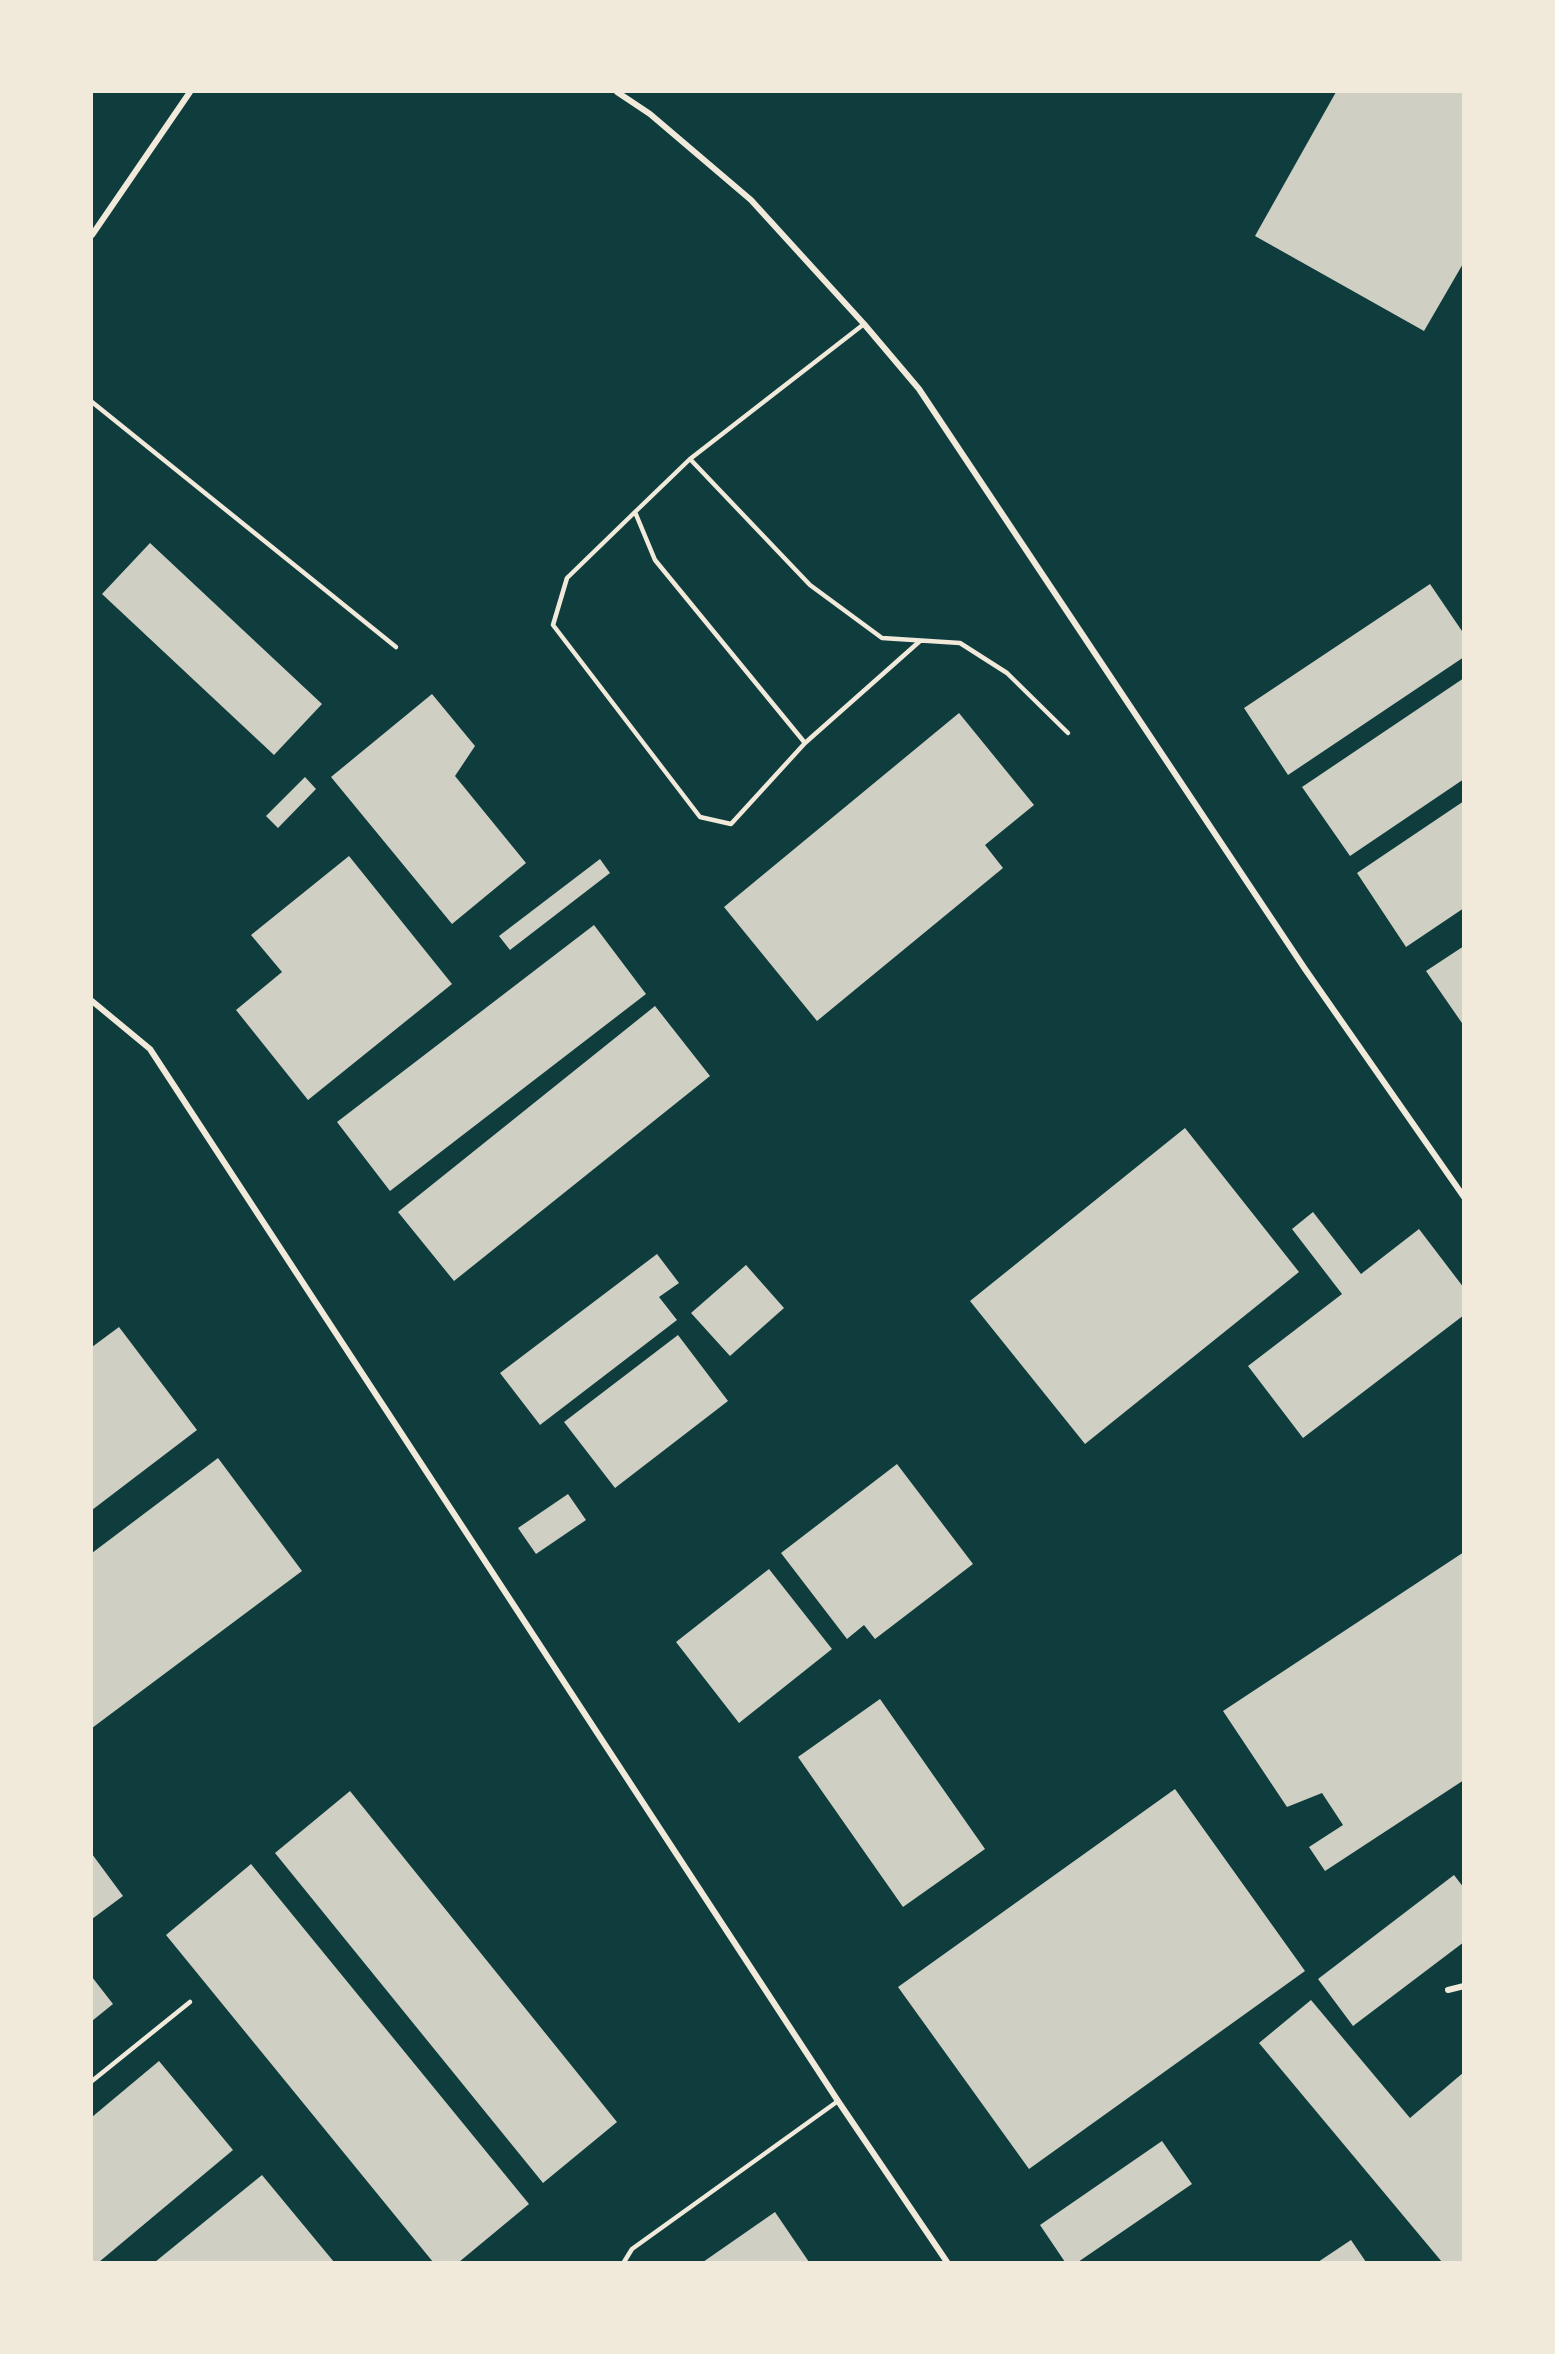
<!DOCTYPE html>
<html>
<head>
<meta charset="utf-8">
<style>
  body { margin:0 }
  #map { position:relative; width:1555px; height:2354px; overflow:hidden; background:#0f3d3e; font-family:"Work Sans",sans-serif }
  canvas { display:block }
  .frame { position:absolute; inset:0; border:93px solid #f1e9da; pointer-events:none }
</style>
</head>
<body>
<div id="map">
<canvas width="1555" height="2354"></canvas>
<div class="frame"></div>
</div>
<script>
const ctx = document.querySelector('canvas').getContext('2d');
ctx.lineJoin = 'round';
function fill(path, color) { ctx.fillStyle = color; ctx.fill(path, 'evenodd'); }
const shape = rows => new Path2D(rows.map(r => 'M' + r).join(''));
function trace(path, color, width, dash) { ctx.strokeStyle = color; ctx.lineWidth = width; ctx.lineCap = dash ? 'butt' : 'round'; ctx.setLineDash(dash || []); ctx.stroke(path); }
fill(shape([
  [1336,92,1464,92,1464,262,1424,331,1255,236],
  [150,543,322,704,274,755,102,594],
  [1430,584,1464,634,1464,657,1288,775,1244,708],
  [1464,678,1464,779,1350,856,1302,787],
  [432,694,475,746,455,776,526,863,452,924,331,777],
  [959,713,1034,805,985,845,1003,868,817,1021,724,907],
  [305,777,316,789,278,828,266,816],
  [1464,801,1464,908,1406,947,1357,873],
  [349,856,452,984,308,1100,236,1010,282,972,251,935],
  [600,859,610,873,510,950,499,936],
  [594,925,646,994,390,1191,337,1122],
  [1464,946,1464,1026,1426,971],
  [655,1006,710,1076,454,1281,398,1212],
  [1185,1128,1299,1272,1085,1444,970,1301],
  [1313,1212,1361,1274,1419,1229,1464,1288,1464,1315,1303,1438,1248,1366,1342,1294,1292,1229],
  [657,1254,679,1283,659,1297,677,1320,540,1425,500,1373],
  [746,1265,784,1308,730,1356,691,1313],
  [119,1327,197,1430,92,1510,92,1347],
  [678,1335,728,1401,615,1488,564,1422],
  [218,1458,302,1571,92,1728,92,1553],
  [897,1464,973,1564,875,1639,864,1625,847,1639,781,1553],
  [568,1494,586,1520,536,1554,518,1528],
  [1464,1552,1464,1780,1325,1871,1309,1847,1343,1825,1322,1793,1287,1807,1223,1711],
  [769,1569,832,1649,739,1723,676,1642],
  [880,1699,985,1849,903,1907,798,1757],
  [1175,1789,1305,1971,1029,2169,898,1987],
  [350,1791,617,2122,543,2183,275,1853],
  [92,1854,123,1896,92,1919],
  [251,1864,529,2204,459,2262,433,2262,166,1935],
  [1454,1875,1464,1888,1464,1942,1353,2026,1318,1979],
  [92,1977,113,2004,92,2021],
  [1311,2000,1410,2118,1464,2072,1464,2262,1442,2262,1259,2043],
  [159,2061,233,2150,99,2262,92,2262,92,2117],
  [1162,2141,1192,2184,1078,2262,1065,2262,1040,2225],
  [262,2175,334,2262,155,2262],
  [775,2212,809,2262,703,2262],
  [1351,2240,1366,2262,1318,2262]
]), '#cfcfc3');
trace(shape([
  [864,324,690,459,810,585,882,638,960,643,1007,673,1068,733],
  [92,402,396,647],
  [690,459,635,512,655,560,805,743],
  [635,512,567,578,553,625,700,817,731,824,805,743,920,641],
  [92,2081,190,2002],
  [624,2262,632,2249,838,2101]
]), '#f1e9da', 4.5);
trace(shape([
  [617,92,650,114,751,200,864,324,919,389,1305,969,1464,1197],
  [92,235,190,92],
  [92,1001,150,1049,838,2101,947,2262],
  [1448,1990,1464,1986]
]), '#f1e9da', 6);
</script>
</body>
</html>
